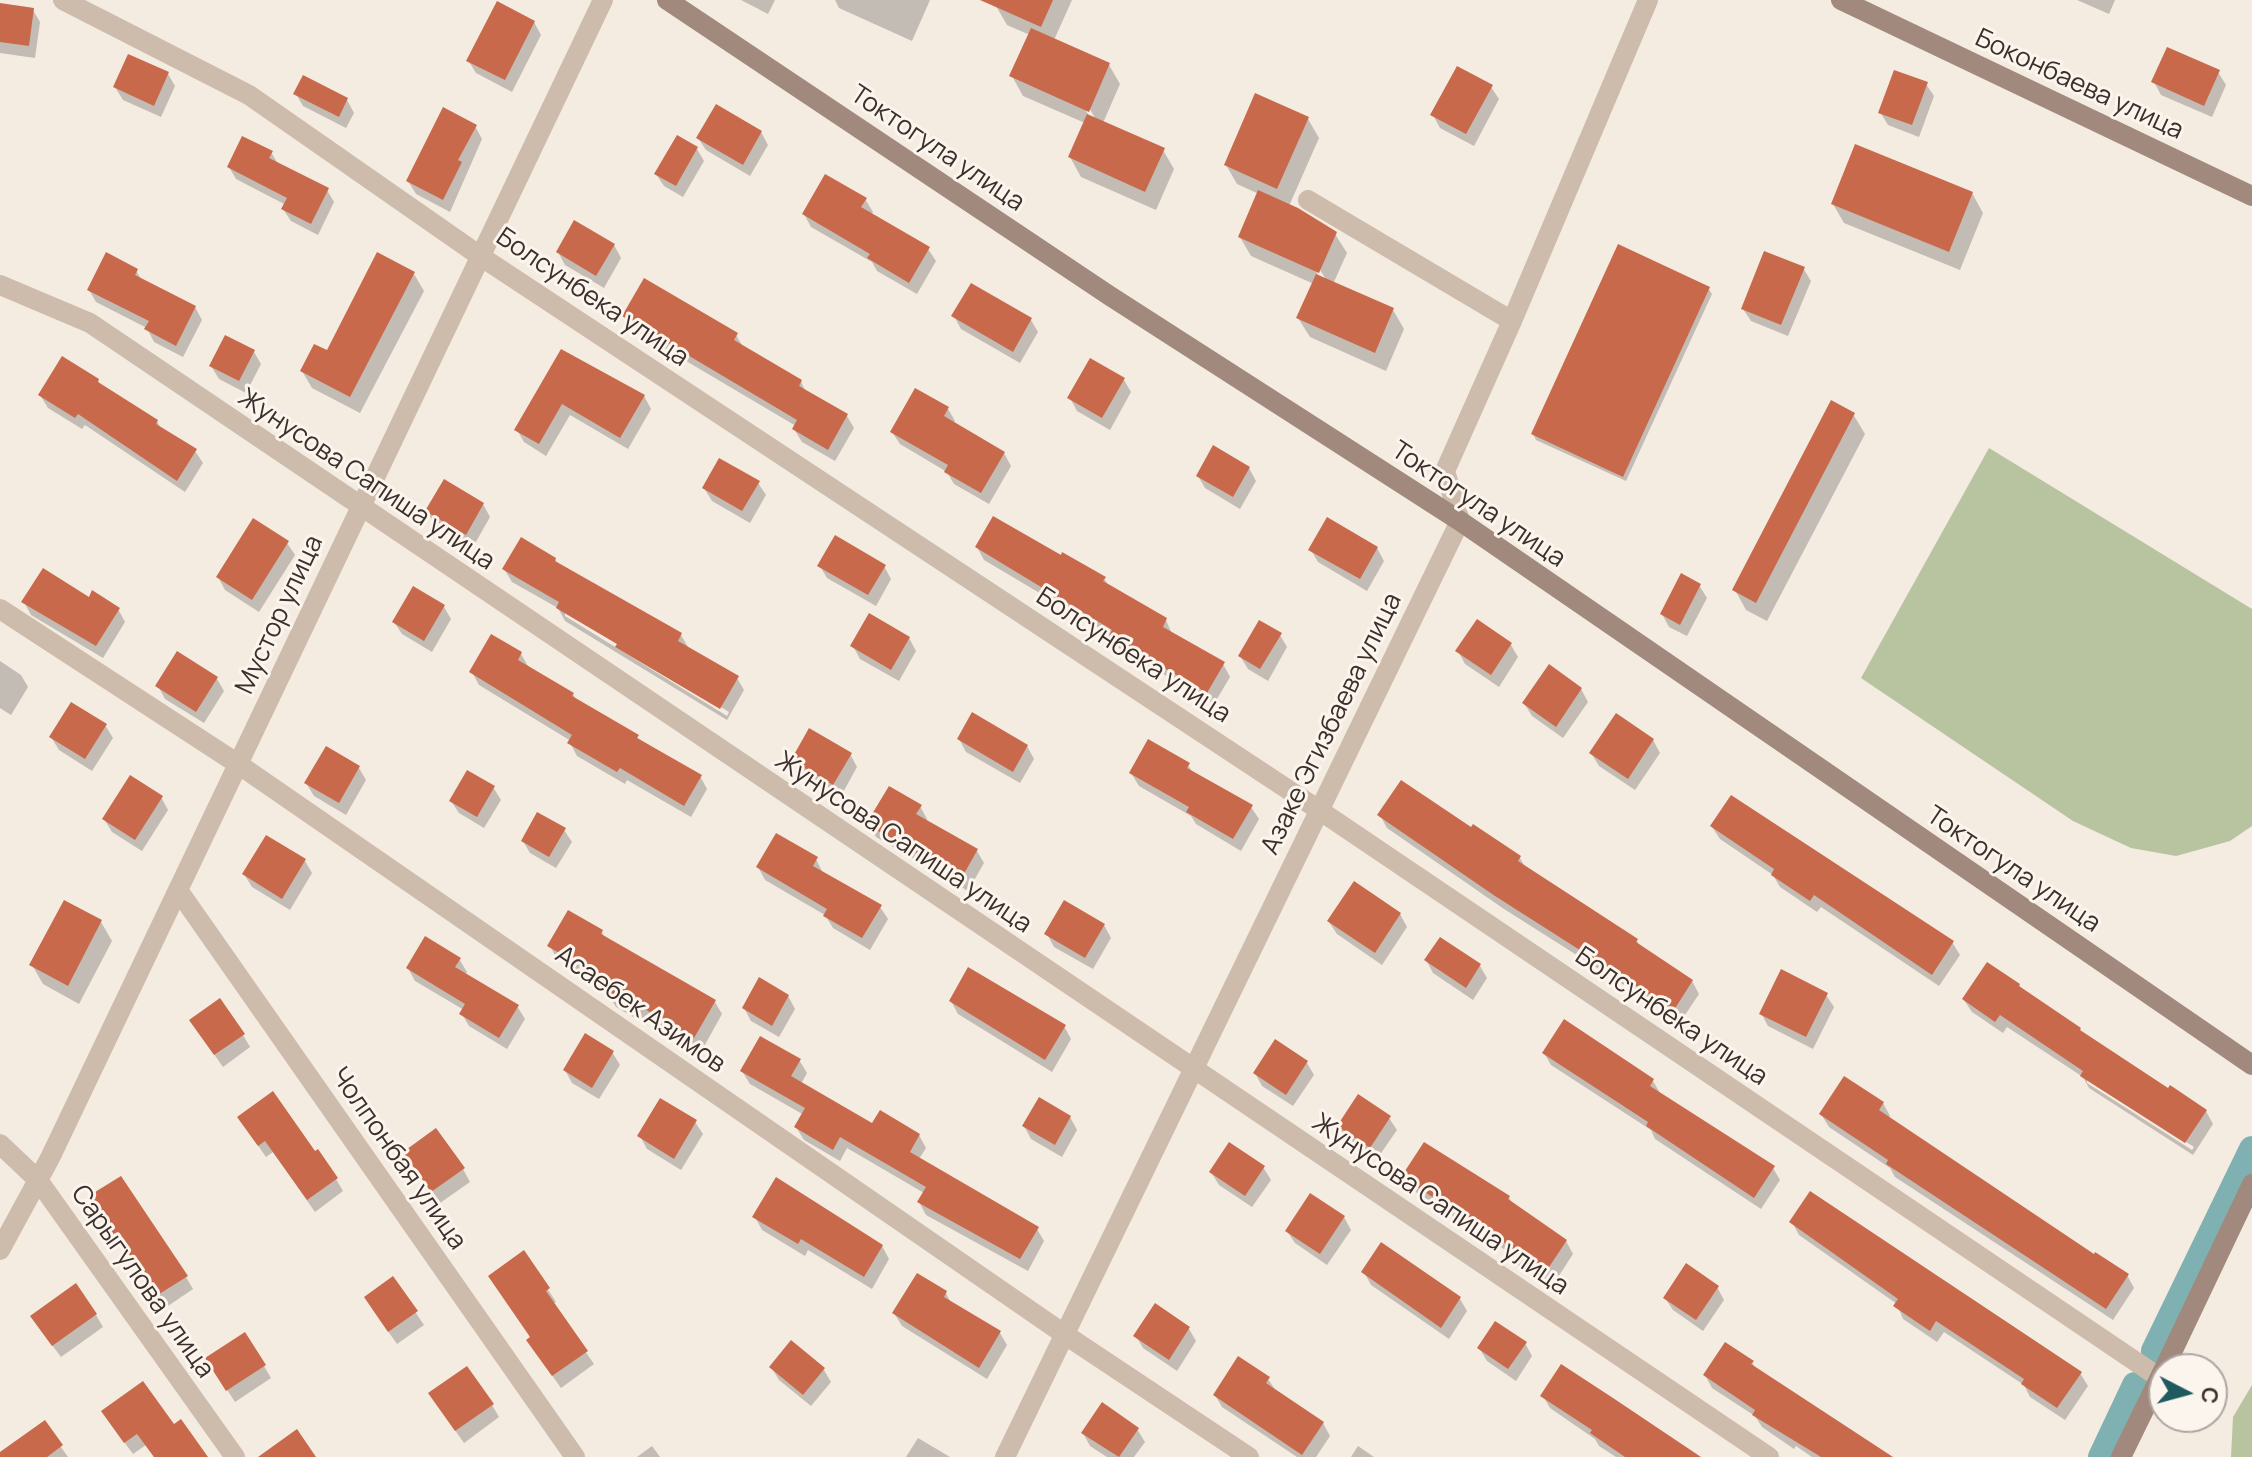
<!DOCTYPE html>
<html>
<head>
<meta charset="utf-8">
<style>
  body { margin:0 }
  #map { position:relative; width:2252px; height:1457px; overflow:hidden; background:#f4ebe1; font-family:Manrope,sans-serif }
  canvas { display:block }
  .north { position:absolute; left:2148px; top:1353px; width:80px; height:80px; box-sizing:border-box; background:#fbf5ee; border:2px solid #aea6a0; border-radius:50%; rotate:96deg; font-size:22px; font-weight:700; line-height:32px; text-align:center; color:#3b302b }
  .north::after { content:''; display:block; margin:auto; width:28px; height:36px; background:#1f5a5e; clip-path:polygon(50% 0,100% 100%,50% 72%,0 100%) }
</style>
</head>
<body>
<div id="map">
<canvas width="2252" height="1457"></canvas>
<div class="north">С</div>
</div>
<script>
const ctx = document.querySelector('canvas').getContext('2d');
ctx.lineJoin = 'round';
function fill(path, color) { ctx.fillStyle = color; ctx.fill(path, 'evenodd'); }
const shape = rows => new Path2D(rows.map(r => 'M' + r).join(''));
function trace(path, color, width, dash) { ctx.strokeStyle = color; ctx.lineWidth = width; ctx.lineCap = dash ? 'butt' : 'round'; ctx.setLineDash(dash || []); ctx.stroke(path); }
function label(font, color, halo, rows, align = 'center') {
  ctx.font = font + ' Manrope,sans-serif'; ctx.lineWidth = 6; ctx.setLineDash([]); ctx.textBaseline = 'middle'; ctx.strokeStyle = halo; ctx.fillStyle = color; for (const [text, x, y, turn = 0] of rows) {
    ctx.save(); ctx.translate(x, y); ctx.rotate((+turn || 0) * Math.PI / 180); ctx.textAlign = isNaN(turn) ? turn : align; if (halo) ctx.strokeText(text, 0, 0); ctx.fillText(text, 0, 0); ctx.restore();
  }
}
fill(shape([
  [1989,448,2252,609,2252,826,2230,841,2176,856,2131,848,2073,821,1861,678],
  [2252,1385,2252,1457,2231,1457,2233,1417]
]), '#b8c4a0');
fill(shape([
  [741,0,775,0,768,14],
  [835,0,930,0,912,41,839,8],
  [998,0,1072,0,1054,40,1109,65,1120,84,1103,123,1163,150,1174,169,1156,210,1081,177,1070,157,1085,123,1023,96,1012,76,1030,35,1007,25,996,6],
  [1086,102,1095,118,1090,118,1082,104],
  [2077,0,2115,0,2109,14],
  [0,5,33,10,40,22,35,58,0,53],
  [534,22,541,35,512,92,476,73,468,60],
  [2218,72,2226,85,2212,117,2161,95,2154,82],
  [168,74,175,86,161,117,123,100,115,87],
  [1926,84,1934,96,1919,137,1888,125,1880,112],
  [1491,87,1499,99,1474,146,1440,128,1433,115],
  [296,94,347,100,354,113,346,128,303,106],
  [1308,119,1319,138,1289,206,1335,234,1347,253,1333,284,1393,310,1404,329,1386,371,1310,337,1298,318,1314,284,1251,256,1240,237,1259,194,1237,184,1226,165],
  [1316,263,1325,278,1320,278,1312,265],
  [475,126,482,139,450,212,416,194,408,181],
  [761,132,768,145,750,176,706,150,698,138],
  [697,149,704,161,683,197,664,186,656,174],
  [271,152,278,164,327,190,334,202,318,235,291,221,283,209,286,205,236,179,229,167],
  [1972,193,1983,213,1960,270,1844,223,1833,204],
  [865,199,873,212,871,215,928,249,936,261,917,294,877,271,872,262,811,227,804,214],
  [614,245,621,258,604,288,565,265,558,252],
  [1803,268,1811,281,1788,336,1751,321,1743,309],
  [136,270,142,281,195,307,202,320,183,357,154,342,147,328,96,302,89,290],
  [414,274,424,291,360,413,312,388,302,371,328,353],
  [1708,288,1712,294,1626,481,1536,440,1533,434],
  [625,316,736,335,743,347,801,382,806,392,847,416,854,428,835,461,802,442,794,429,796,426,632,329],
  [954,316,1031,320,1038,332,1020,363,961,329],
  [254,352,261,364,246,393,219,379,211,366],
  [561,352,644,396,651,409,628,449,570,415,546,456,524,442,517,430],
  [1124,380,1131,392,1110,430,1077,411,1070,398],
  [98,381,101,387,157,421,161,429,195,451,203,463,185,492,85,425,82,429,48,408,40,395],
  [948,409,955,421,953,424,1004,453,1011,466,989,504,954,484,947,472,900,444,892,432],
  [1853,414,1865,434,1767,621,1746,610,1735,590],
  [1249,468,1256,481,1240,509,1205,488,1198,476],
  [758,483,766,495,750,523,712,501,704,488],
  [483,504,490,517,473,547,434,524,427,511],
  [287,543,295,555,259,612,225,590,218,577],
  [977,547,1061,558,1104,578,1109,587,1166,620,1172,634,1223,664,1230,677,1214,704,1119,648,1112,636,984,560],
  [1377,548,1384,561,1367,591,1318,562,1311,550],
  [555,559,558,565,681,635,688,647,737,678,744,690,727,720,565,621,558,608,512,582,504,569],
  [565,612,729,712,727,716,565,616],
  [820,566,884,566,891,579,876,606,827,578],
  [1699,585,1707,598,1687,636,1669,627,1662,614],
  [89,599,118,609,125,622,103,658,31,615,24,602],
  [444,607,451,619,432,652,402,634,394,622],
  [1280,635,1287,647,1268,681,1248,669,1240,656],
  [909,638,916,651,899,681,860,659,853,646],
  [1511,645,1518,657,1499,687,1465,664,1458,651],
  [521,654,528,666,573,694,577,701,700,776,707,789,691,817,627,780,625,784,577,756,570,743,571,741,479,685,472,672],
  [0,661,21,675,28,687,11,715,0,708],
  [217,679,224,691,204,723,165,699,158,686],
  [1581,689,1588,702,1563,738,1532,716,1524,703],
  [105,725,113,738,92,771,59,750,51,737],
  [959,739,1027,746,1034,759,1020,783,966,752],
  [1653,740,1660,753,1635,790,1599,766,1591,753],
  [850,754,857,767,841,796,800,773,793,760],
  [1188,765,1193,773,1251,807,1259,819,1241,851,1196,824,1191,816,1139,786,1131,773],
  [359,768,366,780,346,815,314,796,306,783],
  [493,787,501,800,484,828,459,813,451,801],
  [161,797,168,810,142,851,112,832,104,819],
  [920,806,927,819,926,822,977,851,984,863,968,891,876,837,869,824],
  [1380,815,1471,829,1520,858,1526,869,1637,941,1640,947,1692,981,1699,994,1681,1021,1504,909,1387,828],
  [1712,827,1952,942,1960,955,1939,986,1821,907,1817,912,1780,887,1773,875,1720,839],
  [564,830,572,842,556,868,530,853,523,841],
  [816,859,823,873,880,907,888,919,870,950,833,928,825,915,765,880,758,867],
  [305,861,312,873,290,910,252,887,244,874],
  [1400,914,1407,927,1382,965,1337,934,1329,922],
  [101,922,112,941,79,1004,43,984,32,965],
  [1104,925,1111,938,1093,969,1054,947,1047,934],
  [602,932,606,940,715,1002,722,1014,702,1050,650,1020,647,1025,616,1007,608,994,611,990,557,959,550,946],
  [1440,939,1480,966,1487,978,1473,1000,1433,973,1426,960],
  [459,959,467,972,465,975,517,1006,525,1019,507,1049,469,1026,462,1014,464,1010,415,981,408,968],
  [2019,985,2023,992,2082,1034,2168,1091,2206,1111,2213,1124,2193,1155,2089,1088,2083,1077,2007,1027,2003,1033,1972,1012,1964,1000],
  [2087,1078,2194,1147,2192,1150,2087,1083],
  [1826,995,1834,1007,1813,1049,1768,1026,1761,1013],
  [788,996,795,1009,779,1037,751,1021,744,1008],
  [951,1001,1064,1026,1071,1039,1052,1072,958,1014],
  [199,1033,243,1035,250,1047,223,1067],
  [612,1052,620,1065,599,1099,572,1083,565,1070],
  [1544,1053,1653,1081,1660,1093,1773,1168,1780,1180,1761,1209,1655,1139,1651,1130,1551,1065],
  [799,1060,807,1073,801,1084,873,1126,919,1135,926,1148,919,1159,1037,1229,1044,1241,1028,1271,926,1215,919,1202,924,1193,847,1148,840,1161,804,1140,796,1127,804,1115,750,1084,742,1071],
  [1307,1063,1314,1075,1293,1106,1262,1086,1255,1073],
  [1883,1103,1890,1116,1889,1118,2094,1257,2127,1275,2134,1288,2113,1320,1895,1177,1890,1168,1829,1127,1821,1114],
  [1070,1117,1077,1130,1062,1157,1031,1139,1024,1126],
  [1389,1118,1397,1130,1377,1159,1346,1139,1339,1126],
  [695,1122,703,1134,681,1170,647,1149,640,1136],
  [247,1130,336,1179,343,1191,315,1212,273,1152,266,1157],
  [412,1165,463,1169,470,1182,440,1203],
  [1263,1167,1271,1180,1252,1207,1219,1185,1211,1172],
  [1403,1177,1509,1197,1513,1206,1566,1241,1573,1254,1551,1288,1517,1265,1510,1253,1411,1189],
  [97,1211,186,1277,193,1289,165,1308,124,1244,120,1246],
  [755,1217,882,1246,889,1259,872,1289,808,1250,805,1256,762,1230],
  [1344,1217,1351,1230,1327,1265,1295,1243,1287,1231],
  [1792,1222,2080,1373,2088,1386,2065,1420,2030,1397,2024,1385,1944,1332,1937,1342,1903,1319,1897,1304,1799,1235],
  [524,1253,556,1302,552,1304,594,1364,561,1388,536,1353,532,1338],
  [1364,1272,1460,1299,1467,1311,1449,1339,1371,1285],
  [393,1279,424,1325,397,1344,373,1310],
  [1717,1287,1724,1300,1703,1331,1673,1310,1665,1298],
  [946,1293,952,1305,1000,1333,1007,1345,987,1379,902,1326,894,1313],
  [1155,1306,1189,1329,1196,1341,1177,1371,1143,1348,1136,1336],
  [96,1315,103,1327,61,1357,40,1329],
  [791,1343,824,1370,831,1382,811,1406,779,1380,771,1367],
  [1525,1343,1532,1356,1516,1381,1487,1361,1479,1348],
  [1752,1362,1757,1371,1882,1457,1812,1457,1796,1446,1794,1449,1762,1427,1755,1416,1712,1388,1705,1375],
  [264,1366,271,1378,235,1402,215,1371],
  [1268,1379,1276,1391,1323,1423,1330,1436,1316,1457,1297,1457,1222,1407,1215,1395],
  [1543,1396,1700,1457,1616,1457,1599,1446,1595,1439,1550,1408],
  [492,1405,499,1417,464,1443,438,1406],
  [44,1423,68,1457,17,1457],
  [111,1424,173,1427,205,1457,154,1457,146,1445,133,1454],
  [1137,1429,1145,1442,1134,1457,1107,1457,1090,1446,1083,1433],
  [918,1438,950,1457,906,1457],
  [652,1446,660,1457,637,1457],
  [1358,1446,1374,1457,1351,1457]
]), '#0003');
trace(shape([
  [2154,1351,2252,1149],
  [2101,1457,2135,1385]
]), '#7fb0b2', 26);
fill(shape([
  [980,0,1053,0,1041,27],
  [497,1,535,21,505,80,466,61],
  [0,3,34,8,29,46,0,42],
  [1031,28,1110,63,1089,112,1009,76],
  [2167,47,2220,70,2204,106,2151,82],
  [128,54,169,72,154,106,113,87],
  [1457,66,1493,85,1466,134,1430,115],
  [1894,70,1928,82,1912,125,1878,113],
  [303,75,348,98,339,117,293,94],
  [1255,93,1309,117,1277,189,1224,165],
  [716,104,762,131,743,165,696,138],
  [443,107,477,125,458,160,462,162,443,200,406,181],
  [1087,114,1165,148,1145,192,1068,157],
  [677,135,698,147,676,186,654,174],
  [242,136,273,151,269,158,329,188,311,224,281,209,287,198,227,167],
  [1855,144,1973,192,1949,252,1831,204],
  [825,174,867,198,861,207,930,247,909,283,867,258,870,254,802,214],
  [1258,190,1298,208,1337,232,1319,273,1238,237],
  [574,220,615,244,596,276,556,252],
  [1618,244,1710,287,1623,477,1531,434],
  [1764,251,1805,267,1781,325,1741,309],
  [106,252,138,269,135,275,196,306,176,346,144,329,149,321,87,290],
  [377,252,415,272,350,397,300,371,314,344,327,350],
  [1316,274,1394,308,1375,353,1296,318],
  [644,278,738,333,734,340,802,380,799,386,848,414,828,450,792,429,797,420,622,316],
  [971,283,1032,318,1013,352,951,316],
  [225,335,255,350,239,381,209,366],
  [561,349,645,395,620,438,562,404,539,444,514,430],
  [62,356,99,379,98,382,158,420,156,424,197,449,177,481,78,414,75,418,38,395],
  [1090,358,1125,378,1102,418,1067,398],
  [915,388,949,407,944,416,1005,452,981,493,944,472,948,465,890,432],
  [1831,400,1855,413,1756,603,1732,590],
  [1213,445,1250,467,1233,497,1196,476],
  [719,458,760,481,742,511,702,488],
  [444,479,484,503,466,535,425,511],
  [993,516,1061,555,1062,552,1106,577,1103,581,1167,618,1163,627,1225,662,1207,693,1109,636,1112,630,975,547],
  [1327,517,1378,547,1360,579,1308,550],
  [253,518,289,541,252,600,216,577],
  [835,535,886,565,868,595,817,566],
  [521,537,556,558,555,561,682,633,678,641,739,676,720,709,615,647,617,644,556,608,559,602,502,569],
  [43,568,89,597,92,590,120,608,96,646,21,602],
  [1681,573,1701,584,1680,625,1660,614],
  [413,586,445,605,424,641,392,622],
  [869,613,910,637,891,670,850,646],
  [1477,619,1512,643,1491,675,1455,651],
  [1259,620,1282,633,1260,669,1238,656],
  [491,634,522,652,518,660,574,693,572,696,639,735,637,738,702,775,684,806,620,768,617,772,567,743,572,735,469,672],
  [177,651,218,677,196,712,155,686],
  [1549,664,1582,688,1556,727,1522,703],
  [71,702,107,724,85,759,49,737],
  [972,712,1028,745,1013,772,957,739],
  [1616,713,1654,739,1628,779,1589,753],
  [809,728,852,753,833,785,791,760],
  [1148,739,1190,763,1187,768,1253,805,1233,839,1186,812,1189,807,1129,773],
  [326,746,360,766,339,803,304,783],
  [467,770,495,786,477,817,449,801],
  [130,775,163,796,135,840,102,819],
  [1401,780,1471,827,1473,824,1521,856,1518,861,1638,939,1636,942,1693,980,1674,1010,1495,896,1377,815],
  [889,786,922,805,916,814,978,849,961,879,866,824],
  [1731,795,1954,941,1932,975,1814,895,1810,901,1771,875,1774,869,1710,826],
  [537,812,566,828,549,857,521,841],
  [776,833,818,857,813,866,882,905,862,938,823,916,827,909,756,867],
  [266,835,306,859,282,899,242,874],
  [1354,881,1401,913,1375,953,1327,921],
  [64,900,102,920,68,986,29,965],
  [1064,900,1105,924,1085,958,1044,934],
  [568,910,603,930,601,934,716,1000,694,1038,643,1008,640,1013,606,994,612,983,547,946],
  [425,936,461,958,455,967,519,1005,499,1038,459,1014,465,1004,406,968],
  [1440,937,1481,964,1466,988,1424,960],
  [1987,962,2020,984,2019,986,2081,1028,2080,1030,2168,1088,2170,1085,2207,1110,2185,1143,2080,1076,2083,1071,2000,1015,1995,1022,1962,999],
  [968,967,1066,1025,1045,1060,949,1001],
  [1781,969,1828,993,1806,1037,1759,1014],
  [759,977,789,995,772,1026,742,1008],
  [220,998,245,1034,214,1055,189,1020],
  [1564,1019,1654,1079,1650,1086,1775,1166,1754,1198,1646,1126,1648,1122,1542,1053],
  [585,1033,614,1051,592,1088,563,1070],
  [760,1036,801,1059,791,1076,872,1123,880,1110,920,1134,910,1152,1039,1227,1020,1259,917,1202,926,1187,840,1137,833,1150,794,1127,805,1108,740,1071],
  [1275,1039,1308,1061,1286,1095,1253,1073],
  [1844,1076,1884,1102,1879,1110,2094,1254,2095,1252,2129,1274,2106,1309,1886,1164,1888,1160,1819,1114],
  [273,1091,315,1151,318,1149,338,1178,307,1200,265,1141,258,1146,237,1117],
  [1358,1094,1391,1116,1370,1148,1337,1126],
  [1039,1097,1071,1116,1055,1145,1022,1126],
  [660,1098,697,1120,674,1159,637,1136],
  [436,1128,465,1168,431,1192,403,1152],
  [1229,1142,1265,1166,1245,1196,1209,1172],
  [1424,1142,1510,1196,1508,1199,1567,1240,1543,1276,1507,1252,1511,1247,1401,1177],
  [121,1176,188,1276,156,1296,115,1233,111,1235,87,1197],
  [776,1177,883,1245,864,1277,801,1239,798,1244,752,1217],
  [1810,1191,2082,1372,2057,1408,2021,1384,2024,1379,1936,1321,1930,1331,1893,1306,1898,1299,1789,1222],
  [1310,1193,1345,1216,1320,1254,1285,1231],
  [1381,1242,1461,1297,1441,1328,1361,1272],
  [524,1250,550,1288,546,1291,588,1351,552,1376,526,1340,530,1337,488,1276],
  [1686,1263,1719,1286,1696,1320,1663,1298],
  [917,1273,947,1291,944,1297,1001,1331,979,1368,892,1313],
  [393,1276,418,1311,388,1332,364,1297],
  [76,1283,97,1314,52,1346,30,1316],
  [1155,1303,1190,1327,1169,1360,1133,1336],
  [1495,1321,1527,1342,1508,1369,1477,1348],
  [245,1332,266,1365,226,1391,205,1358],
  [791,1340,825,1368,803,1395,769,1367],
  [1725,1342,1754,1361,1751,1364,1893,1457,1821,1457,1752,1415,1755,1410,1703,1375],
  [1238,1356,1270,1377,1266,1383,1324,1422,1302,1455,1213,1395],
  [1561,1364,1613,1398,1701,1457,1625,1457,1590,1433,1592,1430,1540,1396],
  [467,1366,494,1404,455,1431,428,1393],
  [143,1381,174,1424,181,1419,208,1457,154,1457,137,1434,124,1443,101,1411],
  [1102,1402,1139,1428,1119,1457,1081,1433],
  [45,1420,63,1445,47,1457,0,1457,0,1452],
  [297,1429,316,1457,258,1457]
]), '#c8694b');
trace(shape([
  [63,0,249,95,480,256,1319,810,2160,1378],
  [1308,200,1512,321],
  [0,285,90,323,1769,1457],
  [0,609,238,764,1064,1334,1249,1457],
  [178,890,575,1457],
  [0,1144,38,1180,235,1457],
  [0,1250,50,1158,603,0],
  [1005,1457,1460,521,1445,471,1512,321,1648,0]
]), '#cdbbac', 20);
trace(shape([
  [667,0,1110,296,1460,521,2252,1065],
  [1841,0,2252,196],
  [2164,1369,2252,1184],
  [2121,1457,2164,1369]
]), '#a18a7d', 20);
label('26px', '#3b302b', '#fbf5ee', [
  ["Боконбаева улица",2079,85,25],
  ["Токтогула улица",937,149,34],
  ["Болсунбека улица",592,298,34],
  ["Жунусова Сапиша улица",366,480,34],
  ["Токтогула улица",1478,505,34],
  ["Мустор улица",280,615,-65],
  ["Болсунбека улица",1133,656,33],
  ["Азаке Эгизбаева улица",1332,724,-64],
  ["Жунусова Сапиша улица",903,843,34],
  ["Токтогула улица",2013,870,34],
  ["Асаебек Азимов",640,1010,35],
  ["Болсунбека улица",1671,1017,34],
  ["Чолпонбая улица",398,1159,55],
  ["Жунусова Сапиша улица",1440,1205,34],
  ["Сарыгулова улица",142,1282,55]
]);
</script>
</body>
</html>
